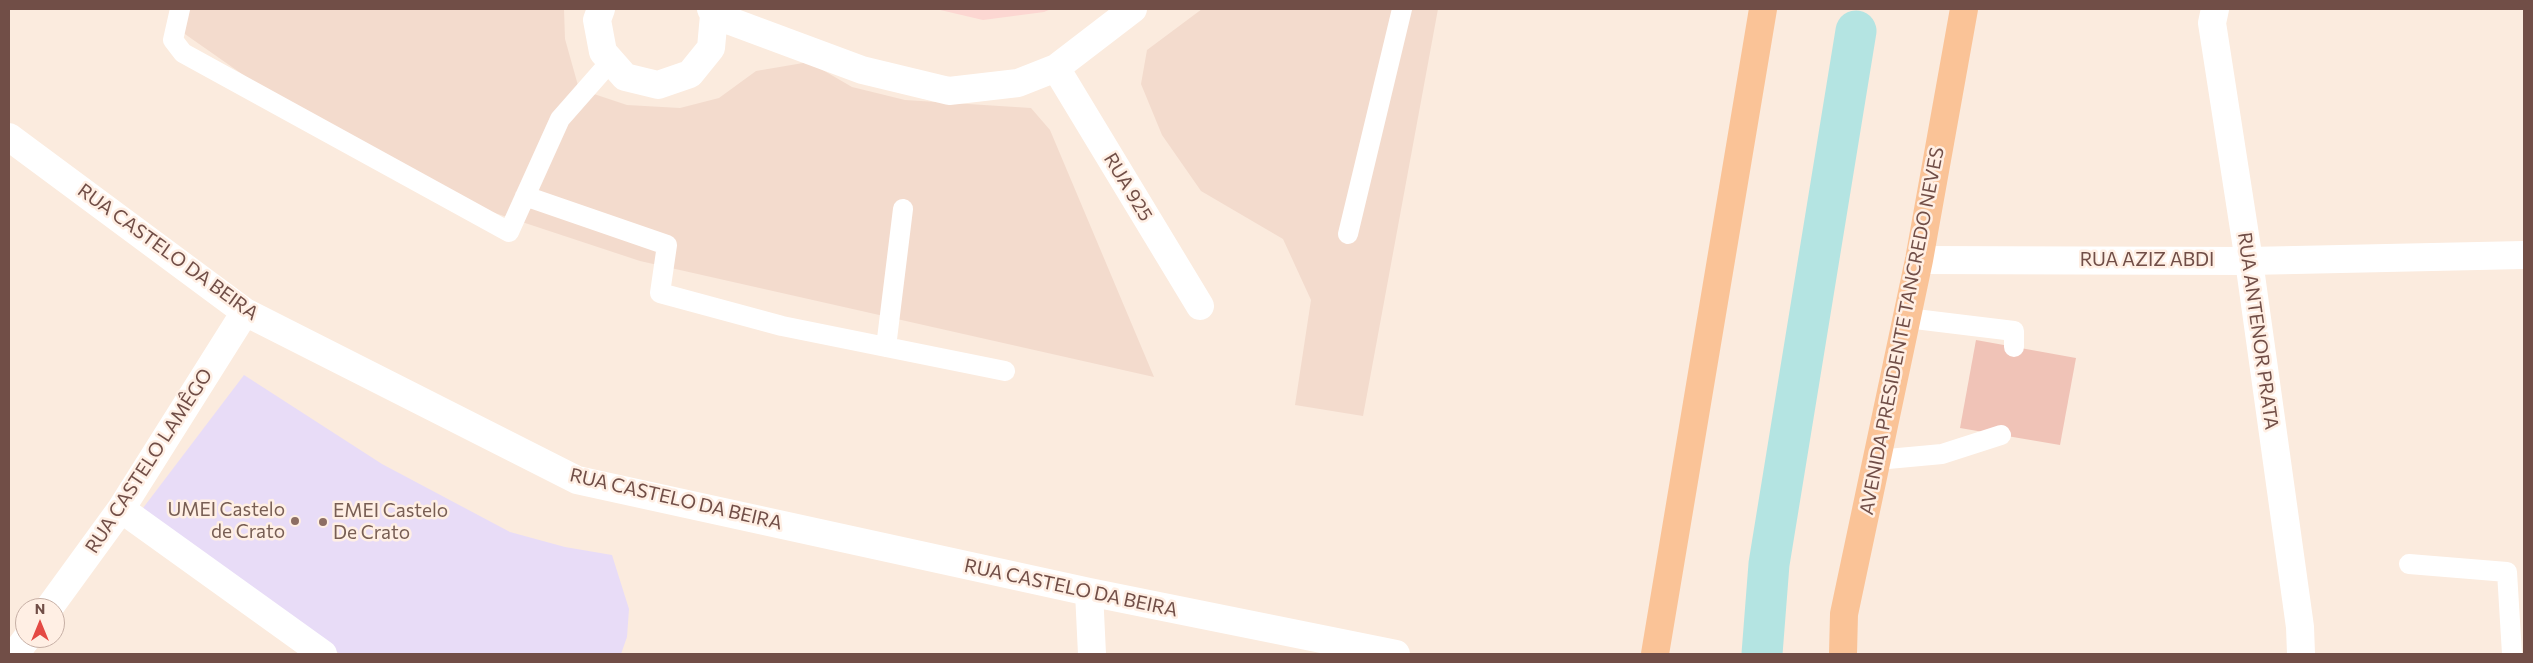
<!DOCTYPE html>
<html>
<head>
<meta charset="utf-8">
<style>
  body { margin:0 }
  #map { position:relative; width:2533px; height:663px; overflow:hidden; background:#fbebde; font-family:Commissioner,sans-serif }
  canvas { display:block }
  .frame { position:absolute; inset:0; border:10px solid #714e47; pointer-events:none }
  .north { position:absolute; left:15px; top:598px; width:50px; height:50px; box-sizing:border-box; background:#ffefe4; border:1px solid #c6afa5; border-radius:50%; rotate:0deg; font-size:14px; font-weight:700; line-height:20px; text-align:center; color:#714e47 }
  .north::after { content:''; display:block; margin:auto; width:18px; height:22px; background:#e44a44; clip-path:polygon(50% 0,100% 100%,50% 72%,0 100%) }
</style>
</head>
<body>
<div id="map">
<canvas width="2533" height="663"></canvas>
<div class="frame"></div>
<div class="north">N</div>
</div>
<script>
const ctx = document.querySelector('canvas').getContext('2d');
ctx.lineJoin = 'round';
function fill(path, color) { ctx.fillStyle = color; ctx.fill(path, 'evenodd'); }
const shape = rows => new Path2D(rows.map(r => 'M' + r).join(''));
function trace(path, color, width, dash) { ctx.strokeStyle = color; ctx.lineWidth = width; ctx.lineCap = dash ? 'butt' : 'round'; ctx.setLineDash(dash || []); ctx.stroke(path); }
function label(font, color, halo, rows, align = 'center') {
  ctx.font = font + ' Commissioner,sans-serif'; ctx.lineWidth = 5; ctx.setLineDash([]); ctx.textBaseline = 'middle'; ctx.strokeStyle = halo; ctx.fillStyle = color; for (const [text, x, y, turn = 0] of rows) {
    ctx.save(); ctx.translate(x, y); ctx.rotate((+turn || 0) * Math.PI / 180); ctx.textAlign = isNaN(turn) ? turn : align; if (halo) ctx.strokeText(text, 0, 0); ctx.fillText(text, 0, 0); ctx.restore();
  }
}
fill(shape([
  [176,9,564,9,565,39,579,89,627,105,680,108,719,98,756,71,809,62,852,87,905,100,1031,108,1050,130,1154,377,640,261,392,179,172,25],
  [1202,9,1438,9,1363,416,1295,405,1311,300,1283,239,1201,191,1162,135,1141,84,1147,50]
]), '#f3dbcd');
fill(shape([
  [936,9,1051,9,1044,12,983,20]
]), '#fcd7d2');
fill(shape([
  [244,375,382,464,510,532,565,547,612,555,629,609,627,637,621,654,340,654,140,512]
]), '#e8dcf7');
trace(shape([
  [1762,654,1769,564,1856,31]
]), '#b4e4e2', 41);
fill(shape([
  [1976,340,2076,358,2060,445,1960,428]
]), '#f0c3b7');
trace(shape([
  [180,9,173,40,183,53,509,232,560,119,611,61],
  [525,196,667,245,660,293,782,326,1005,371],
  [1348,234,1402,9],
  [1907,318,2014,331,2014,347],
  [886,347,903,209],
  [1877,460,1942,454,2001,435],
  [2409,564,2507,572,2512,654]
]), '#fff', 20);
trace(shape([
  [601,9,597,20,603,52,625,77,658,85,690,74,711,48,714,15,711,9],
  [2215,9,2212,23,2249,261,2300,627,2301,654],
  [714,15,862,70,949,91,1018,83,1056,68,1133,9],
  [1056,68,1200,306],
  [9,137,245,312,577,480,1089,592,1396,654],
  [1919,260,2249,261,2524,255],
  [121,509,323,654],
  [1089,592,1092,654],
  [49,608,121,509,245,312],
  [15,654,27,638]
]), '#fff', 28);
trace(shape([
  [1655,654,1763,9],
  [1843,654,1844,614,1919,260,1964,9]
]), '#fac397', 28);
for (const [x, y, r, color] of [
  [295,521,5,"#8d6e63"],
  [323,522,5,"#8d6e63"]
]) { const dot = new Path2D(); dot.arc(x, y, r, 0, 2 * Math.PI); ctx.fillStyle = color; ctx.fill(dot); trace(dot, '#ffefe4', 2); }
label('19px', '#714e47', '#ffefe4', [
  ["RUA 925",1128,187,59],
  ["RUA CASTELO DA BEIRA",168,252,36],
  ["RUA AZIZ ABDI",2147,260],
  ["AVENIDA PRESIDENTE TANCREDO NEVES",1902,331,-79],
  ["RUA ANTENOR PRATA",2258,331,82],
  ["RUA CASTELO LAMÊGO",149,461,-57],
  ["RUA CASTELO DA BEIRA",676,499,13],
  ["RUA CASTELO DA BEIRA",1071,588,12]
]);
label('19px', '#785e54', '#ffefe4', [
  ["UMEI Castelo",285,510],
  ["de Crato",285,532],
  ["EMEI Castelo",333,511,"left"],
  ["De Crato",333,533,"left"]
], 'right');
</script>
</body>
</html>
